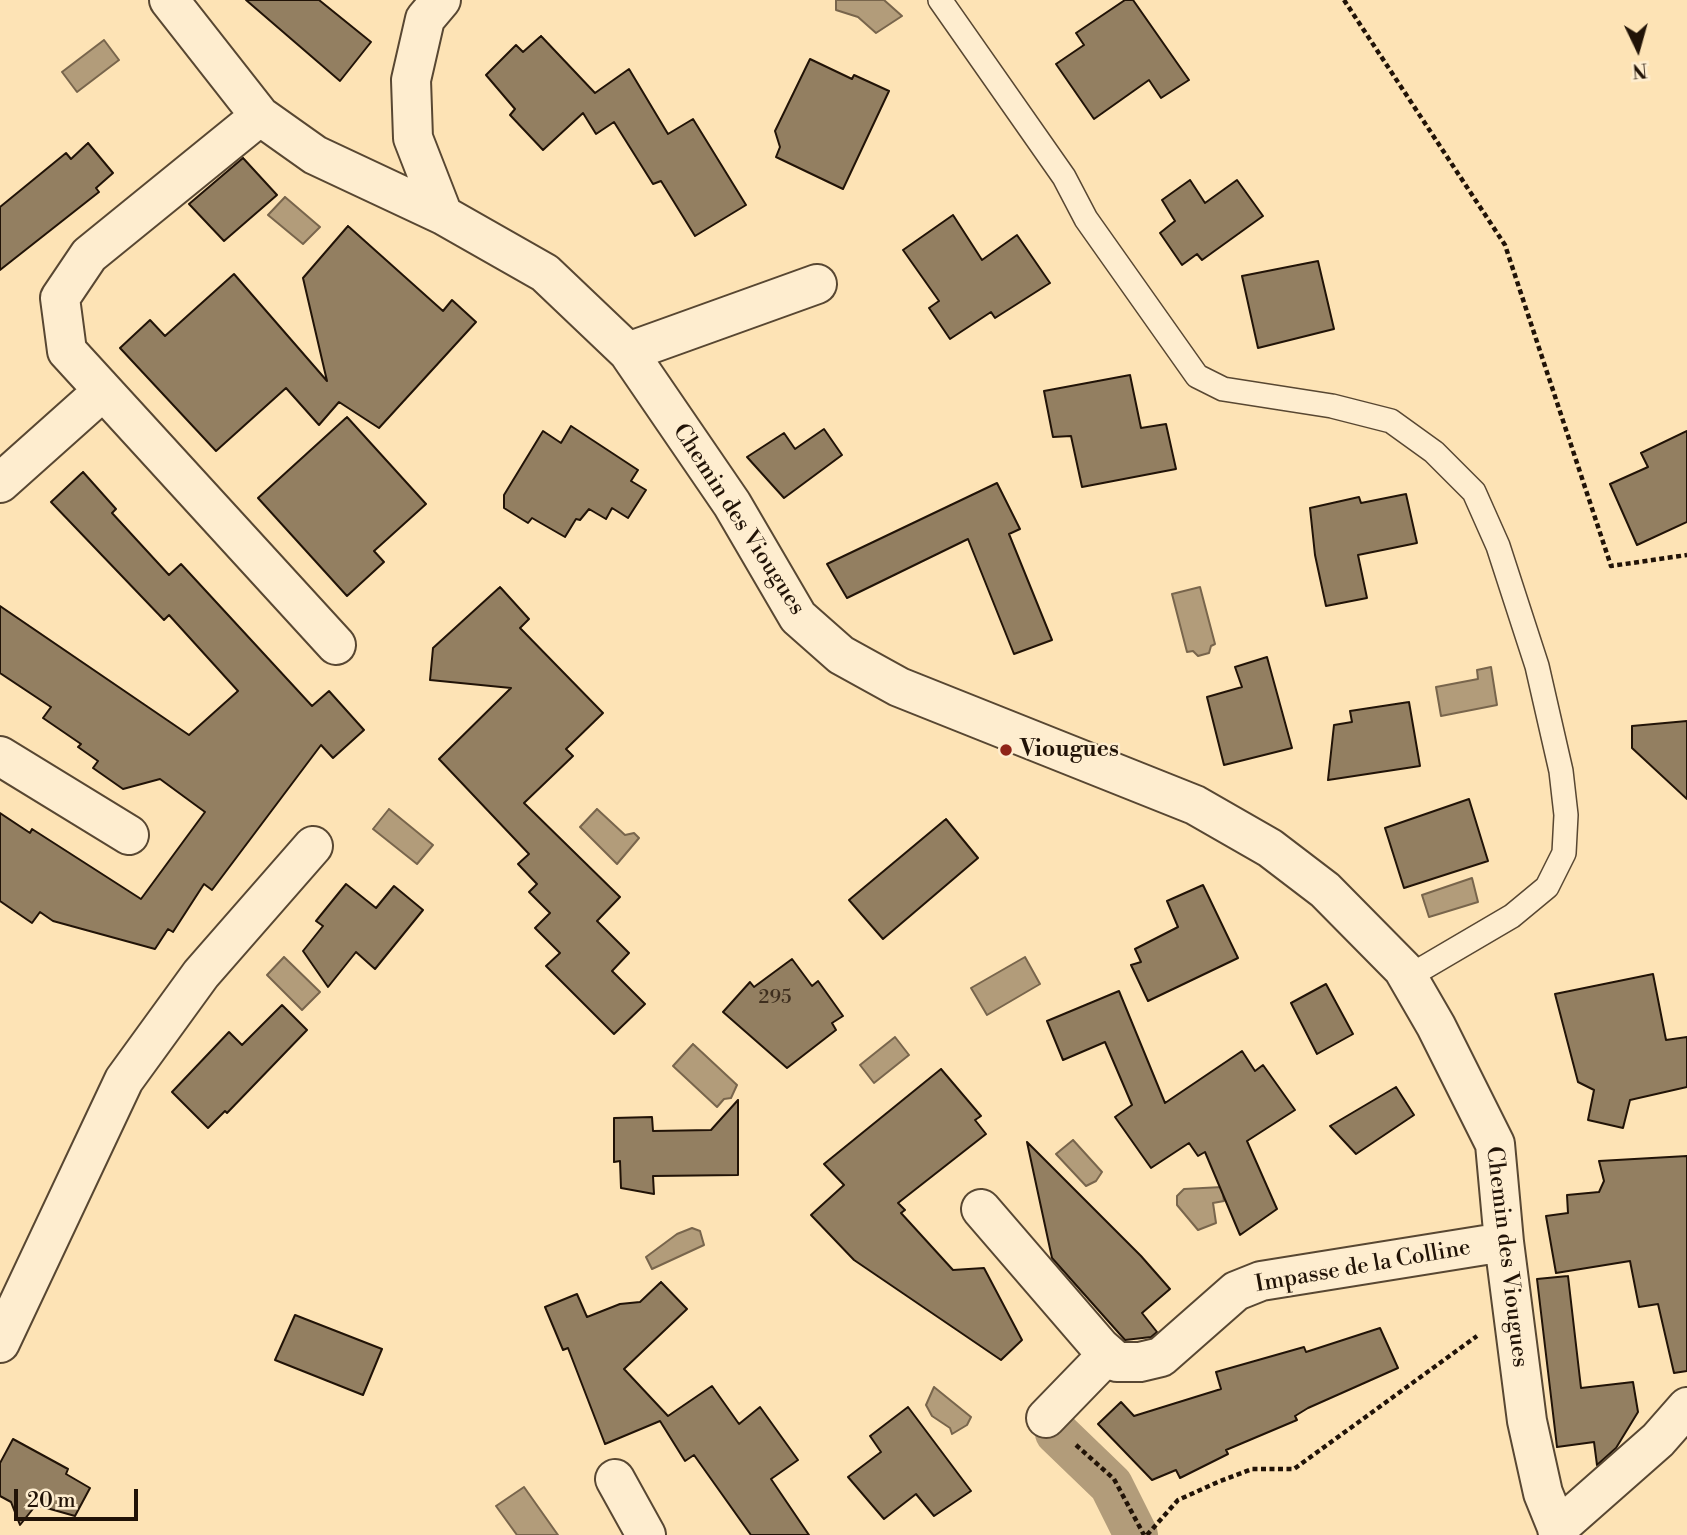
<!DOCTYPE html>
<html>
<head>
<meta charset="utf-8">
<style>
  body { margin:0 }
  #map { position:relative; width:1687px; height:1535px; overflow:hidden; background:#fde3b5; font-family:"Libre Bodoni",serif }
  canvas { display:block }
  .north { position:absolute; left:1603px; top:14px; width:70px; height:70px; -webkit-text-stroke:5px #feedcf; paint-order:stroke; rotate:175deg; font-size:19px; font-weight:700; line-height:28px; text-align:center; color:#211307 }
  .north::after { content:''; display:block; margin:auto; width:24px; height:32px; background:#211307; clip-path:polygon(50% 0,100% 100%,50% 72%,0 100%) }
  .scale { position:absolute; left:14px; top:1489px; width:124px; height:32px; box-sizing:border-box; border:4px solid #211307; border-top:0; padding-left:9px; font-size:21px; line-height:24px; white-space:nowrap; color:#211307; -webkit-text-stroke:5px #feedcf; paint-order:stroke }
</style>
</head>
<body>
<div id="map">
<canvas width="1687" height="1535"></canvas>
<div class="north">N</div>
<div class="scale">20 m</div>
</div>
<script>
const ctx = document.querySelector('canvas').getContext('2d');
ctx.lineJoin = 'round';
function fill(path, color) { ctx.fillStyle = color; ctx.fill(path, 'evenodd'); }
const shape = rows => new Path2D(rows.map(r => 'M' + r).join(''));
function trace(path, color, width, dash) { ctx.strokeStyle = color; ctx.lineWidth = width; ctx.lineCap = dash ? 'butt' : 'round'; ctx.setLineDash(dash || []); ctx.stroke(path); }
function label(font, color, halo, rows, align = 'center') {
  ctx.font = font + ' "Libre Bodoni",serif'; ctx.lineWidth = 5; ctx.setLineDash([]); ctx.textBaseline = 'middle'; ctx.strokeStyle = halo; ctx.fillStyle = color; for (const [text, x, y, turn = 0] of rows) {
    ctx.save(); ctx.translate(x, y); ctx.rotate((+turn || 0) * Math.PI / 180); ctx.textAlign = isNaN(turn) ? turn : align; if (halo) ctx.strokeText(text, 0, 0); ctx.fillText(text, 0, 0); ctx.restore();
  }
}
const water = shape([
  [836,0,884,0,902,16,876,33,858,17,836,10,836,0],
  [104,40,119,60,77,92,62,72,104,40],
  [285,197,320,227,303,244,268,215,285,197],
  [1200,587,1215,644,1211,646,1209,653,1198,656,1193,651,1187,652,1172,594,1200,587],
  [1491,667,1497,705,1441,716,1436,687,1478,679,1477,670,1491,667],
  [389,809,433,845,417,864,373,829,389,809],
  [597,809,625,835,634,833,639,838,617,864,580,827,597,809],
  [1472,878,1478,902,1429,917,1422,895,1472,878],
  [284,957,320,992,302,1010,267,975,284,957],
  [1025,957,1040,984,987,1015,971,988,1025,957],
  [895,1037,909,1055,874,1083,860,1065,895,1037],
  [693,1044,737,1085,731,1098,724,1099,717,1107,673,1066,693,1044],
  [1073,1140,1102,1172,1096,1181,1086,1186,1056,1154,1073,1140],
  [1222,1187,1224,1201,1213,1203,1216,1223,1198,1230,1177,1205,1177,1196,1184,1189,1222,1187],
  [692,1228,700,1231,704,1245,652,1269,646,1257,677,1234,692,1228],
  [934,1387,971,1417,967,1425,952,1434,950,1428,932,1416,926,1405,934,1387],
  [524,1487,558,1535,517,1535,496,1506,524,1487]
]);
fill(water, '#b29c7a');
trace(water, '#78654c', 2);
trace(shape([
  [1057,1433,1111,1485,1136,1535]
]), '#b29c7a', 44);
const building = shape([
  [246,0,319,0,371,42,340,81,246,0],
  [1125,0,1133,0,1189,80,1161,98,1149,80,1094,119,1056,64,1084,45,1076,33,1125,0],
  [541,36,595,93,629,69,668,134,693,119,746,205,695,236,661,181,653,184,614,122,596,134,583,113,543,150,510,115,515,109,486,75,516,45,523,52,541,36],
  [810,59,852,79,854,75,889,91,843,189,776,157,780,147,775,131,810,59],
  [88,143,113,173,96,188,99,192,0,270,0,207,66,153,71,159,88,143],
  [243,158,277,195,224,241,189,204,243,158],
  [1190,180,1205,203,1237,180,1263,216,1202,260,1197,254,1182,265,1160,233,1175,221,1162,200,1190,180],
  [953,215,982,260,1017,235,1050,283,995,318,991,312,950,339,929,308,939,301,903,250,953,215],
  [348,226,443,311,452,300,476,322,379,428,339,402,319,425,286,388,216,451,120,348,150,320,165,336,234,274,327,381,303,278,348,226],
  [1318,261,1334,329,1258,348,1242,276,1318,261],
  [1130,375,1141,428,1166,424,1176,469,1082,487,1071,436,1053,437,1044,391,1130,375],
  [347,417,426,504,374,551,384,562,347,596,258,498,347,417],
  [571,426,638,470,631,481,646,490,628,518,612,508,606,519,589,509,580,520,576,519,565,537,532,518,528,523,504,508,504,495,543,431,561,443,571,426],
  [824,429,842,455,784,498,747,457,784,433,795,449,824,429],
  [1687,431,1687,522,1637,545,1610,484,1648,467,1641,453,1687,431],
  [83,472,116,509,112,513,169,575,181,564,312,706,329,691,364,730,333,758,321,745,212,890,204,884,173,932,168,929,155,949,53,921,40,912,32,923,0,901,0,813,30,833,32,829,141,899,205,812,160,779,123,789,93,768,98,761,78,747,81,744,43,718,51,707,0,673,0,606,189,735,238,691,169,615,164,620,51,502,83,472],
  [997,483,1020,529,1009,534,1052,640,1014,654,968,539,847,598,827,564,997,483],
  [1406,494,1417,543,1358,555,1367,598,1326,606,1315,555,1310,508,1359,497,1361,503,1406,494],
  [500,587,529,619,520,628,603,713,566,749,573,756,524,803,620,897,597,921,629,953,612,971,645,1004,614,1034,546,966,560,953,535,928,550,913,529,892,537,884,518,864,529,854,439,759,511,688,430,680,433,648,500,587],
  [1267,657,1292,748,1224,765,1207,697,1242,687,1235,667,1267,657],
  [1409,702,1420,766,1328,780,1334,725,1352,722,1350,711,1409,702],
  [1687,721,1687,799,1632,748,1632,726,1687,721],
  [1469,799,1488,861,1404,888,1385,828,1469,799],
  [946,819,978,858,883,939,849,900,946,819],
  [346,884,376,908,394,886,423,910,375,969,356,952,328,987,303,951,323,926,316,921,346,884],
  [1203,885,1238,958,1148,1001,1131,965,1141,962,1135,949,1178,927,1167,901,1203,885],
  [792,959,812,986,818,981,843,1016,832,1023,836,1030,787,1068,723,1012,750,982,754,987,792,959],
  [1653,974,1666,1040,1687,1037,1687,1087,1630,1100,1623,1128,1588,1120,1594,1090,1578,1082,1555,994,1653,974],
  [1326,984,1353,1034,1317,1054,1291,1003,1326,984],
  [1119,991,1165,1103,1242,1051,1255,1071,1263,1065,1295,1110,1247,1141,1277,1209,1240,1235,1205,1152,1198,1156,1189,1143,1151,1168,1115,1117,1132,1105,1105,1042,1063,1060,1047,1021,1119,991],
  [282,1005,307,1030,227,1113,225,1111,208,1128,172,1092,229,1032,242,1045,282,1005],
  [941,1069,981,1116,975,1120,986,1134,898,1203,905,1210,901,1213,953,1270,984,1268,1022,1340,1001,1360,854,1260,811,1215,844,1185,824,1164,941,1069],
  [1396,1087,1414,1115,1356,1154,1330,1126,1396,1087],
  [738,1100,738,1175,653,1176,654,1194,621,1188,620,1161,614,1162,614,1118,652,1117,653,1131,711,1130,738,1100],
  [1027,1142,1141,1256,1170,1289,1142,1313,1157,1332,1151,1337,1125,1340,1052,1258,1027,1142],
  [1687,1156,1687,1371,1674,1373,1658,1304,1639,1307,1630,1261,1556,1273,1546,1216,1568,1213,1567,1195,1599,1192,1604,1181,1599,1161,1687,1156],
  [1568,1276,1581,1388,1633,1382,1638,1412,1616,1448,1597,1465,1594,1442,1557,1447,1537,1279,1568,1276],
  [661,1282,687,1309,624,1369,668,1416,712,1386,739,1424,760,1407,798,1460,771,1479,809,1535,751,1535,694,1455,685,1461,660,1421,605,1444,568,1348,563,1350,545,1307,577,1294,587,1317,620,1304,640,1302,661,1282],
  [295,1315,382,1349,363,1395,275,1360,295,1315],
  [1380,1328,1398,1368,1308,1408,1295,1416,1297,1420,1226,1450,1228,1454,1180,1478,1176,1470,1152,1480,1098,1424,1121,1402,1134,1416,1221,1389,1216,1372,1304,1347,1306,1352,1380,1328],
  [908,1407,971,1491,934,1516,916,1494,884,1519,848,1477,881,1452,870,1436,908,1407],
  [13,1439,68,1469,66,1474,90,1488,75,1516,36,1505,20,1525,11,1502,0,1496,0,1463,13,1439]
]);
fill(building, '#937f61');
trace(building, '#211307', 2);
const lane = shape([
  [940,0,1064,177,1086,219,1197,376,1223,389,1332,406,1391,421,1434,452,1474,492,1498,546,1537,666,1561,771,1566,815,1564,853,1547,887,1512,916,1408,977]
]);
const street = shape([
  [169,0,260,116,315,155,443,215,545,273,628,352,732,504,798,617,841,655,899,687,1195,805,1270,848,1325,890,1403,969,1436,1026,1495,1144,1504,1242,1527,1421,1543,1493,1560,1535],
  [441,0,425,19,411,80,413,138,443,215],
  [260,116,89,255,60,298,67,351,336,645],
  [628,352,817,284],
  [0,483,103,391],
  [0,756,129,835],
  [981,1209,1100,1347,1117,1362,1140,1362,1161,1357,1236,1291,1261,1281,1504,1242],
  [0,1343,124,1080,201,974,313,846],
  [1046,1418,1108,1354],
  [615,1479,646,1535],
  [1557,1529,1658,1440,1687,1407]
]);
trace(lane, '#584732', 26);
trace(street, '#584732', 42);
trace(shape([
  [1344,0,1505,245,1611,566,1687,555],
  [1076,1445,1114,1479,1144,1535],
  [1147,1535,1178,1500,1218,1482,1252,1469,1294,1469,1477,1336]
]), '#211307', 4.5, [5, 3.5]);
trace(lane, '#feedcf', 23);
trace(street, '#feedcf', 38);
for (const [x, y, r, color] of [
  [1006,750,7,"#8f2418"]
]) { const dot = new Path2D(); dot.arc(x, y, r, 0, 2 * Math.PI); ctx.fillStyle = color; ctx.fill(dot); trace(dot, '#feedcf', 2.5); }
label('19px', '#3e2e1e', null, [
  ["295",775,998]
]);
label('23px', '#211307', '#feedcf', [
  ["Chemin des Viougues",738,520,57],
  ["Chemin des Viougues",1506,1257,83],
  ["Impasse de la Colline",1363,1267,-10]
]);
label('bold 23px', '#211307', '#feedcf', [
  ["Viougues",1020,750]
], 'left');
</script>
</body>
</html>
